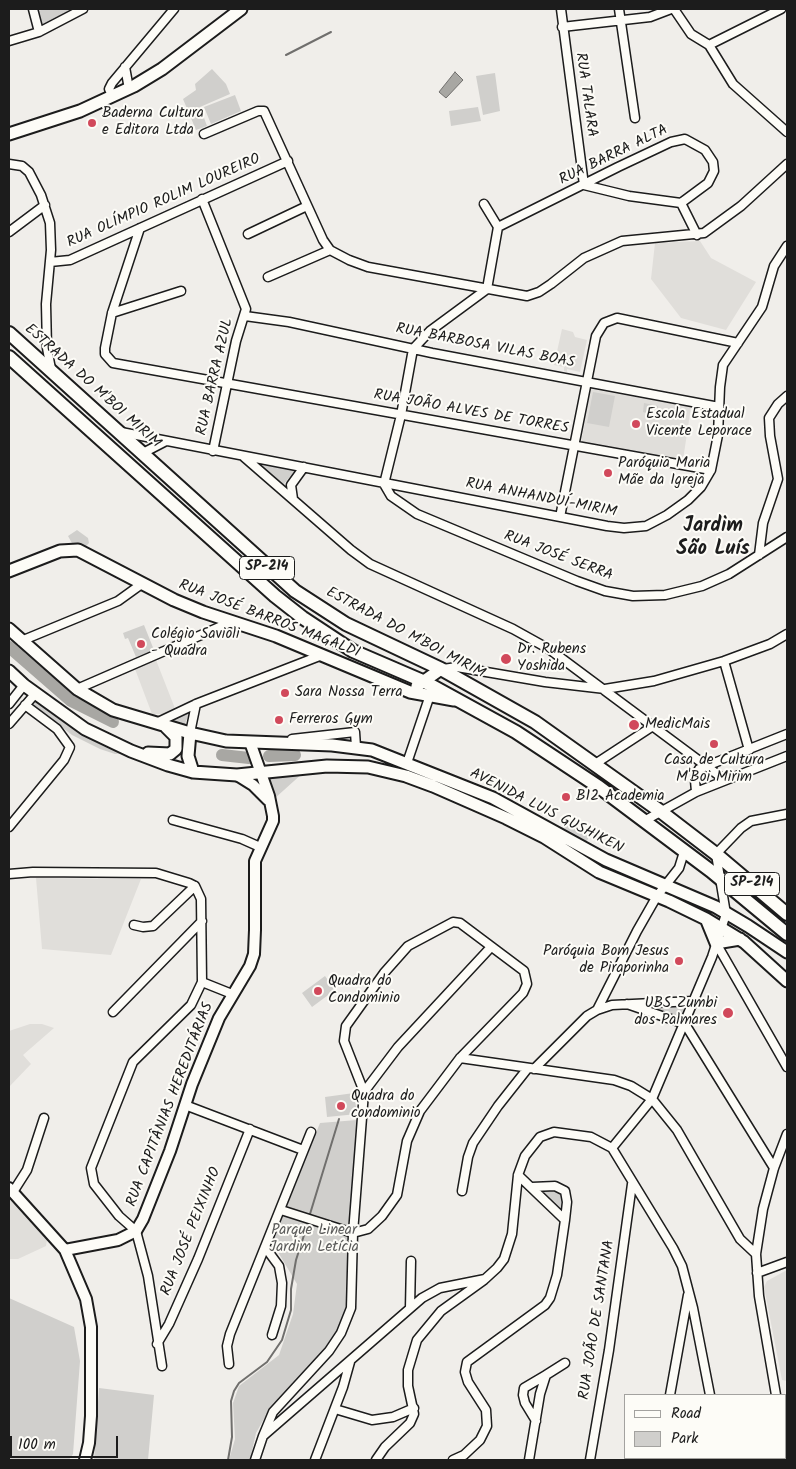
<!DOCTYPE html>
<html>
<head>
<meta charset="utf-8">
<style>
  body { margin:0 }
  #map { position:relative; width:796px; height:1469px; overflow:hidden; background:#f0eeea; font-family:Kalam,sans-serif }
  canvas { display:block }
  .frame { position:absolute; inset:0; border:10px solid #1c1c1c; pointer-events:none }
  .legend { position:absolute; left:624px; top:1394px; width:162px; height:65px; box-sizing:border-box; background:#fdfcf7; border:1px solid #a3a29f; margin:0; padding:6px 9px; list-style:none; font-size:15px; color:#1c1c1c }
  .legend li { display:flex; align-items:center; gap:10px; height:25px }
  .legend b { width:25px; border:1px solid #a3a29f }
  .scale { position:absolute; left:10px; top:1436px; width:108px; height:22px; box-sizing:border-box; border:2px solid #1c1c1c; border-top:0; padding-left:6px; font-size:15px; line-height:18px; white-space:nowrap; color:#1c1c1c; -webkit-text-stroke:4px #fdfcf7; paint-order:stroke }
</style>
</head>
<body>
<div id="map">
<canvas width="796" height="1469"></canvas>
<div class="frame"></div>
<ul class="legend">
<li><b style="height:6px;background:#fdfcf7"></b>Road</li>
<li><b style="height:14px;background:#d0cfcc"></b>Park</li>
</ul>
<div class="scale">100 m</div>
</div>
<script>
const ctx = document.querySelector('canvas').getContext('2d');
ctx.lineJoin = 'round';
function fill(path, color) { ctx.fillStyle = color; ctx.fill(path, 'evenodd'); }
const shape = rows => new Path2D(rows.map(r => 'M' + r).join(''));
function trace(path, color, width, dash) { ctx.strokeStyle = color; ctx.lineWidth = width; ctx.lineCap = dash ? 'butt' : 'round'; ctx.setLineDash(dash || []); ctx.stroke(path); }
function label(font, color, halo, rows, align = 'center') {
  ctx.font = font + ' Kalam,sans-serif'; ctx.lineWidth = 4; ctx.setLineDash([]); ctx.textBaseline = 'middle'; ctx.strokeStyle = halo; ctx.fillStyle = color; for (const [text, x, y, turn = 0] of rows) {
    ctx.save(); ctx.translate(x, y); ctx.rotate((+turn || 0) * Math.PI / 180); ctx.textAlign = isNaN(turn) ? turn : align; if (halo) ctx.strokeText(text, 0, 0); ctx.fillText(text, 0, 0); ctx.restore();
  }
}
fill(shape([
  [700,241,711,258,756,282,726,330,681,318,651,279,655,243],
  [562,329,573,332,575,337,587,340,580,372,567,369,567,372,564,371,564,367,554,365],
  [591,389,691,407,683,460,581,442],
  [156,660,176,711,169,714,152,714,135,669],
  [36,878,141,879,111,955,42,949],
  [30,1024,42,1024,54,1028,23,1055,31,1064,9,1087,9,1031],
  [9,1199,47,1240,46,1246,18,1259,9,1259],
  [787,1270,787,1381,782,1380,764,1287,767,1281]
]), '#e0deda');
fill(shape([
  [47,9,70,9,70,12,42,27,36,11],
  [212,69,226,84,230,94,200,107,207,126,196,130,183,99,196,90,195,84],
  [495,73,500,111,483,115,476,76],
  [235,95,241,111,211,124,204,107],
  [478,107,481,121,451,126,449,111],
  [593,392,615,396,609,427,587,423],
  [644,403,658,406,656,416,643,412],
  [255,464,296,469,284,484,288,492],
  [77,530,88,538,89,543,83,549,73,545,68,536],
  [144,625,154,650,136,657,128,638,125,639,123,633],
  [33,700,73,727,124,753,115,754,100,749,72,735,30,702],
  [190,711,185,724,171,720],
  [304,772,274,799,269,777],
  [565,821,590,836,586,842,561,829],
  [325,976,335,990,312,1007,302,993],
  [692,1004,685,1022,635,1005],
  [354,1093,357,1114,327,1117,325,1097],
  [357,1120,355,1184,350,1222,347,1307,337,1334,305,1373,269,1410,256,1433,250,1460,229,1460,235,1439,233,1403,239,1386,279,1355,293,1314,297,1284,272,1242,320,1123],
  [546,1188,564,1194,562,1215,536,1189],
  [9,1298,74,1327,80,1361,73,1454,69,1460,9,1460],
  [99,1388,154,1395,148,1460,94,1460]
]), '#d0cfcc');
const water = shape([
  [455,72,463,80,446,98,439,92,455,72]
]);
fill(water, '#a8a7a3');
trace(water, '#706f6d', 1);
trace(shape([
  [286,55,331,32],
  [310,1214,339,1119],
  [228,1460,232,1437,231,1401,234,1391,239,1383,267,1362,282,1340,291,1310,291,1289,296,1260,307,1226]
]), '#706f6d', 2);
trace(shape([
  [9,647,71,701,113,722],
  [222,755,249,758],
  [269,756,295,755]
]), '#a8a7a3', 12);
const minor = shape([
  [33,9,39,32],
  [561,9,584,185],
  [619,9,635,118],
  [674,9,691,34,709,45,733,84,787,132],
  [562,27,650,17,671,9],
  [9,41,39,32,83,9],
  [709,45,781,9],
  [125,67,129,89],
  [113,97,109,89,112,83,174,9],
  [204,134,258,111,264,111,323,240,330,250,349,260,368,267,527,296,539,292,551,284,584,258,622,241,704,233,741,206,787,164],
  [9,164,22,166,29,172,41,195,50,223,51,250,46,304,47,348,51,369],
  [584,185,629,196,681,203],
  [202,199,246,309,236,341,213,451],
  [681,203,697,235],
  [484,204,498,227],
  [498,227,618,167,671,142,685,139,705,150,713,162,714,171,708,183,681,203],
  [140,228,112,313,105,348,105,354,113,363,711,470],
  [9,232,45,205],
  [248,234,307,206],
  [50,262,70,260,288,161],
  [268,277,330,250],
  [112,313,181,291],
  [245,316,289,322,432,353,719,407],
  [121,432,607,526,624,528,646,526,667,515,688,500,701,487,711,470,718,435,720,387,723,365,762,307,774,266,787,246],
  [141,454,166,441],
  [244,457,351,550,370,564,513,629,549,649,725,780],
  [384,484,391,496,417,514,577,581,605,591,633,596,665,595,702,586,729,574,787,537],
  [384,484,401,415,413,349,430,331,487,289,498,227],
  [293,499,291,485,304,467],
  [560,517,596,336,604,323,617,318,738,343],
  [759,555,763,523,778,479,770,436,769,418,778,404,787,396],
  [21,641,118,601,143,583],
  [724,661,749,750],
  [443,669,457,667,545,682,605,689,654,681,724,661,770,644,787,634],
  [77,689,231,622],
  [9,704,24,685],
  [158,722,196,704,322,655],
  [9,724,35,694],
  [190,733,196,704],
  [292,739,355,732,356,747],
  [407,763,430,695],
  [595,764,653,726],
  [696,792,695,780,699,769,787,734],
  [173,820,242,839,260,847],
  [644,821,696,792,787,756],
  [9,827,64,760,70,747,57,729,25,705],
  [9,874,33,872,156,873,189,883,195,886,201,899,202,982,232,994],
  [134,925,143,927,153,926,195,886],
  [716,943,787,1067],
  [627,1004,685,1024,774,1168],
  [597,1010,612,1005,694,1001],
  [113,1012,202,921],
  [460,1058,614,1080,631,1086,652,1099,677,1130,740,1239,756,1254],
  [534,1069,587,1016,597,1010,637,931,657,896,679,868,684,852],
  [364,1092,398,1047,491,947],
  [185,1105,303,1150],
  [612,1148,652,1099,712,957,726,914,716,854,741,828,751,821,787,814],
  [532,1187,555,1186,565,1191,567,1202,565,1220],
  [462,1191,468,1157,473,1143,498,1106,528,1068],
  [13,1192,27,1170,44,1118],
  [265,1247,279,1266,282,1283,281,1306,272,1335],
  [757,1273,787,1262],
  [410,1308,411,1261],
  [157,1344,169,1324,198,1259,250,1129],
  [229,1364,227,1346,230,1334,311,1132],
  [162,1366,148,1276,136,1231,119,1216,94,1184,91,1168,133,1062,191,1005,202,982],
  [670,1395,688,1295],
  [776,1395,759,1296,756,1254,763,1209,774,1168,787,1134],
  [335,1409,372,1420,393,1417,414,1408],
  [536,1421,525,1403,523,1395,524,1388,546,1375],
  [785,1433,787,1441],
  [263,1436,273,1412,329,1351,341,1333,351,1308,353,1233,364,1092,344,1041,346,1026,384,973,408,946,453,922,460,923,524,971,527,984,523,993,460,1058,420,1111,407,1141,397,1195,382,1216,368,1229,353,1233,281,1210],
  [720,1458,721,1460],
  [255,1460,263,1436,422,1298,440,1288,485,1279,497,1268,504,1259,512,1234,518,1175,525,1156,540,1137,554,1132,591,1137,612,1148,673,1248,682,1266,693,1308,710,1395],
  [315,1460,343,1387,350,1362],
  [376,1460,385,1447,410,1423,414,1414,408,1386,408,1370,417,1340,441,1311,484,1280],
  [453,1460,464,1455,480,1440,487,1426,486,1410,468,1382,465,1372,467,1362,545,1305,550,1298,557,1275,565,1220,518,1175],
  [529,1460,540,1394,546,1375,565,1363],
  [590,1460,609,1350,632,1184],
  [659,1460,659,1458]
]);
const tertiary = shape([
  [237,775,253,785,268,800],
  [9,1188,65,1250,86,1299,91,1327,91,1416,89,1443,85,1460],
  [65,1250,118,1240,136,1231,143,1219,170,1151,192,1084,219,1018,250,966,254,954,255,930,255,861,273,821,273,816,269,796,250,742]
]);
const secondary = shape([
  [9,134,80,111,134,86,162,69,241,9],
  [9,571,60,551,78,550,174,600,203,612,276,636,410,692,454,700],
  [9,629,77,689,113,710,190,733,226,741,332,745,372,750,493,798,606,860,716,907,748,926,787,952],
  [9,671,24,685,85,729,131,751,168,765,193,772,237,775,327,766,368,767,406,776,433,786,506,818,544,837,599,872,669,901,706,919,744,942,787,981],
  [417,686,441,669],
  [190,733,188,756,193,772],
  [148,753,170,754,176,749,176,737,166,727],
  [707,921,716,943,740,939]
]);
const primary = shape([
  [9,333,295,591,346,624,441,669,535,722,660,811,716,854,787,914],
  [9,357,275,596,303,618,353,651,425,682,516,732,599,787,711,871,787,934]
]);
trace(minor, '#1c1c1c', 11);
trace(tertiary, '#1c1c1c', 14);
trace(secondary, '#1c1c1c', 15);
trace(primary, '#1c1c1c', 16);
trace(minor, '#fdfcf7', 8);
trace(tertiary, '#fdfcf7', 10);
trace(secondary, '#fdfcf7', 11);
trace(primary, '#fdfcf7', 12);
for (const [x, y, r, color] of [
  [92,123,5,"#d1495b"],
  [636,424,5,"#d1495b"],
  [608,473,5,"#d1495b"],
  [141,644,5,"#d1495b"],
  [506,659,6,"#d1495b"],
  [285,693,5,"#d1495b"],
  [279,720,5,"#d1495b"],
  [634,725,6,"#d1495b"],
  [714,744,5,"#d1495b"],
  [566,797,5,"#d1495b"],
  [679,961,5,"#d1495b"],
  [318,991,5,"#d1495b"],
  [728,1013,6,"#d1495b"],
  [341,1106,5,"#d1495b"]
]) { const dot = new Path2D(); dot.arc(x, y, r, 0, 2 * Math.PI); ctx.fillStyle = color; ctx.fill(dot); trace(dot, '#fdfcf7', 2); }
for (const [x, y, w] of [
  [267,568,55],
  [752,884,55]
]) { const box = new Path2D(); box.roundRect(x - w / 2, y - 11.5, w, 23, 4); ctx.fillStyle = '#fdfcf7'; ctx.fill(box); trace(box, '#1c1c1c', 1); }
label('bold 14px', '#1c1c1c', null, [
  ["SP-214",267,568],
  ["SP-214",752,884]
]);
label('15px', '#1c1c1c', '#fdfcf7', [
  ["RUA TALARA",585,95,82],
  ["RUA BARRA ALTA",614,156,-26],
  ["RUA OLÍMPIO ROLIM LOUREIRO",164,202,-24],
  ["RUA BARBOSA VILAS BOAS",485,347,11],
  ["RUA BARRA AZUL",216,377,-77],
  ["ESTRADA DO M'BOI MIRIM",92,387,42],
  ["RUA JOÃO ALVES DE TORRES",471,413,10],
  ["RUA ANHANDUÍ-MIRIM",541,499,11],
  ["RUA JOSÉ SERRA",558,557,21],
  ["RUA JOSÉ BARROS MAGALDI",269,620,21],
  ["ESTRADA DO M'BOI MIRIM",405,634,28],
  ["AVENIDA LUIS GUSHIKEN",546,812,27],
  ["RUA CAPITÂNIAS HEREDITÁRIAS",171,1105,-69],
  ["RUA JOSÉ PEIXINHO",192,1232,-68],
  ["RUA JOÃO DE SANTANA",598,1320,-81]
]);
label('15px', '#1c1c1c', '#fdfcf7', [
  ["Baderna Cultura",102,114],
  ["e Editora Ltda",102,131],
  ["Escola Estadual",646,415],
  ["Vicente Leporace",646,432],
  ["Paróquia Maria",618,464],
  ["Mãe da Igreja",618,481],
  ["Colégio Savioli",151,635],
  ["- Quadra",151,652],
  ["Dr. Rubens",517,650],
  ["Yoshida",517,667],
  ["Sara Nossa Terra",295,693],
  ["Ferreros Gym",289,720],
  ["MedicMais",645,725],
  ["Casa de Cultura",714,761,"center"],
  ["M'Boi Mirim",714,778,"center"],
  ["B12 Academia",576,797],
  ["Paróquia Bom Jesus",669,952,"right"],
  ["de Piraporinha",669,969,"right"],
  ["Quadra do",328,982],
  ["Condominio",328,999],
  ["UBS Zumbi",717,1004,"right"],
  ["dos Palmares",717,1021,"right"],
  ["Quadra do",351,1097],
  ["condominio",351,1114]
], 'left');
label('15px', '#5b5b5a', '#fdfcf7', [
  ["Parque Linear",314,1231],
  ["Jardim Letícia",314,1248]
]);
label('bold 20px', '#1c1c1c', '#fdfcf7', [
  ["Jardim",713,528],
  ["São Luís",713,551]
]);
</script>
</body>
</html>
